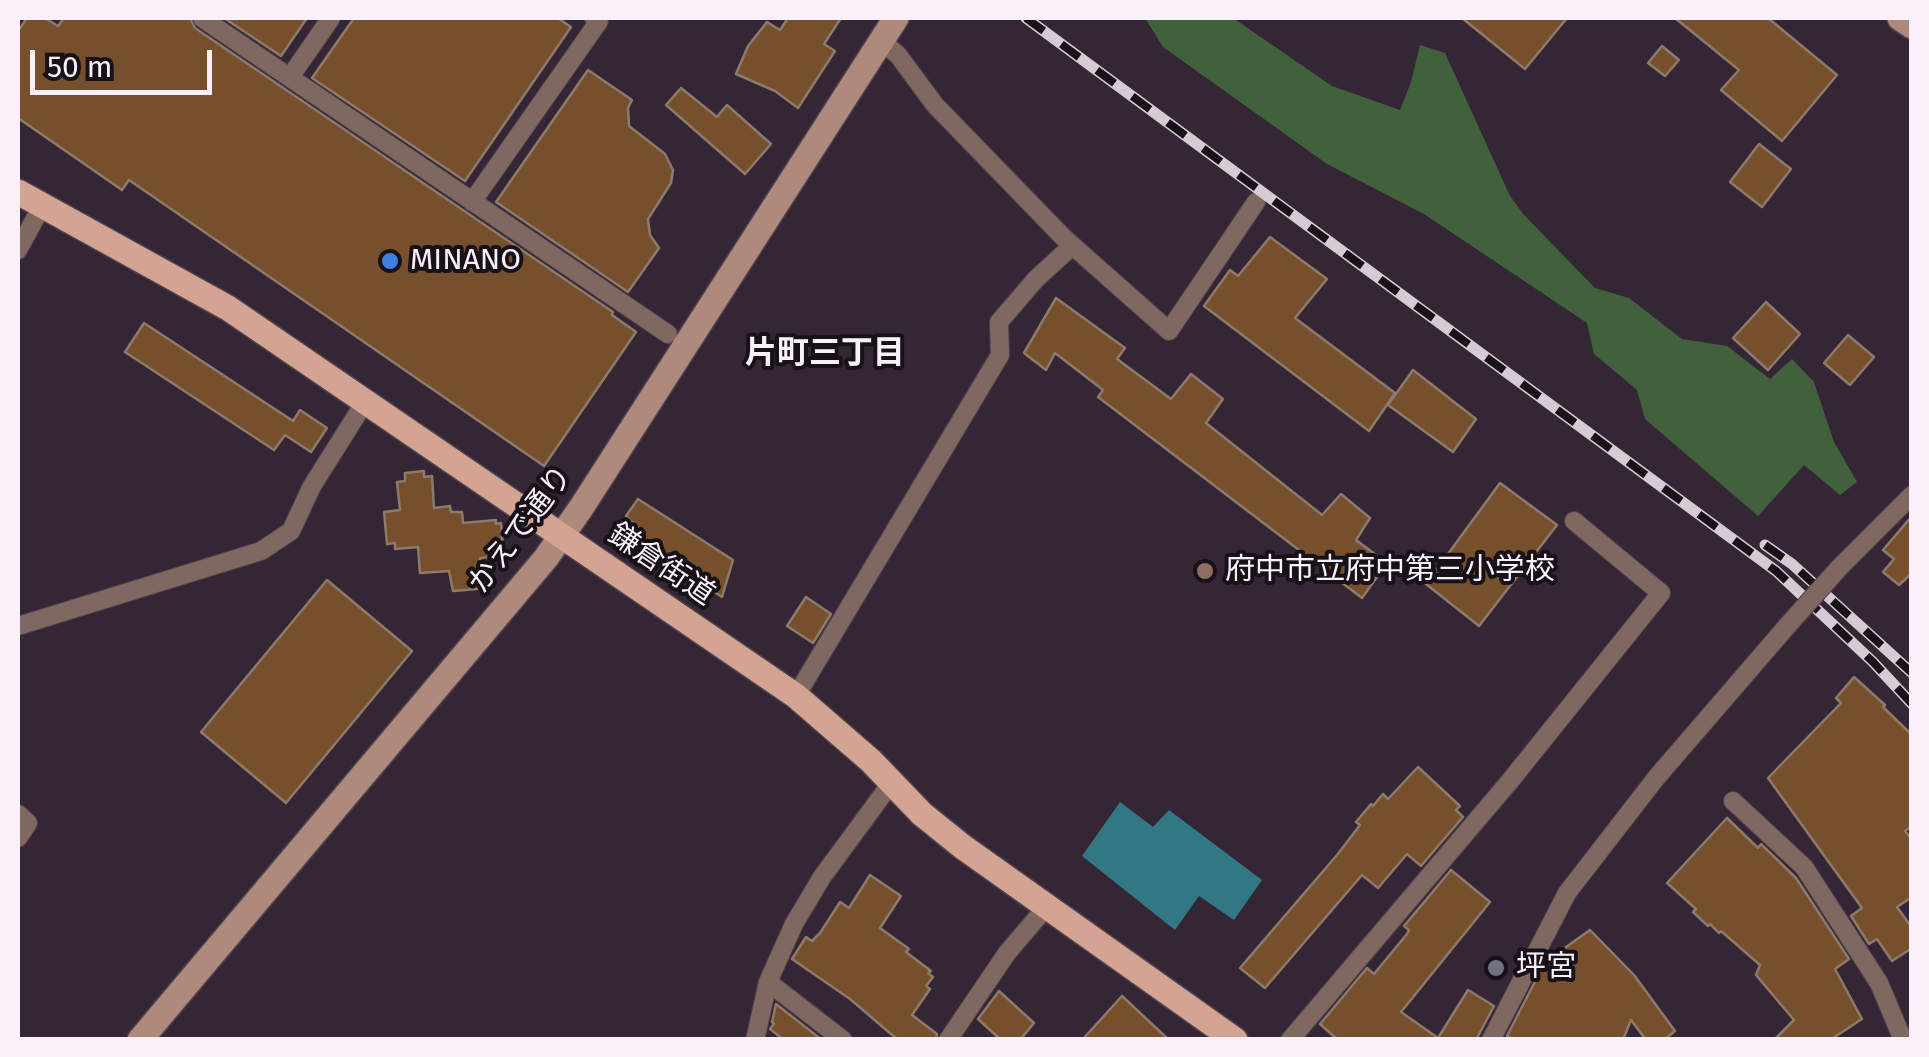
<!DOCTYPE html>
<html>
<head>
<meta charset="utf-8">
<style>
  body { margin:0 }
  #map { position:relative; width:1929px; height:1057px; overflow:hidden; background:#352635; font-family:"Fira Sans",sans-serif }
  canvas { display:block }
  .frame { position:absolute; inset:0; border:20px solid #faf0f9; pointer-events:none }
  .scale { position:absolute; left:30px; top:50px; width:182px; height:45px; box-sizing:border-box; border:5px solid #faf0f9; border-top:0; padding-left:12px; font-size:30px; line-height:35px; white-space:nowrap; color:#faf0f9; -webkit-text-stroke:8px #181218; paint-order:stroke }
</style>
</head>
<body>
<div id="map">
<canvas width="1929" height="1057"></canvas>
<div class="frame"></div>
<div class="scale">50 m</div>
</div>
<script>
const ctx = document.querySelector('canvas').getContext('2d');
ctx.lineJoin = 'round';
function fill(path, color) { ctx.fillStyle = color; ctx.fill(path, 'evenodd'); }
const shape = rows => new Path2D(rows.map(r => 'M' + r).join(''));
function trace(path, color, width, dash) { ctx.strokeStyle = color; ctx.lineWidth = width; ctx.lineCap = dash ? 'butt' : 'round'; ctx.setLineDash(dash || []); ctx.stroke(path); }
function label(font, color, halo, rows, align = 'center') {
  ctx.font = font + ' "Fira Sans","Noto Sans JP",sans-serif'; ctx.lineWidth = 8; ctx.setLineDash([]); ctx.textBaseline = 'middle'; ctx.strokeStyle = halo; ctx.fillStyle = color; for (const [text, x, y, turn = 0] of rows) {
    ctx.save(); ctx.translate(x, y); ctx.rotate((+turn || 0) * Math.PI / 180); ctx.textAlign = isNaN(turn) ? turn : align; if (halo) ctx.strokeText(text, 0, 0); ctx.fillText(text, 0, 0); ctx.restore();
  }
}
fill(shape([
  [1145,18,1233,18,1332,86,1400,110,1411,82,1420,45,1445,53,1510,196,1524,215,1595,288,1629,298,1682,339,1727,346,1770,379,1792,359,1814,382,1834,442,1857,482,1840,495,1804,465,1758,516,1645,419,1637,390,1594,354,1587,323,1424,214,1327,164,1163,47]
]), '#40613b');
fill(shape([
  [1120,802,1153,827,1169,810,1262,880,1234,920,1199,896,1175,930,1082,856]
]), '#327884');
const building = shape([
  [27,18,45,18,58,26,64,18,190,18,195,28,613,312,612,315,636,332,544,466,129,180,122,190,18,118,18,31,27,18],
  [224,18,307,18,281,56,224,18],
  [354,18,558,18,571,27,465,181,312,78,354,18],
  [788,18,841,18,824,44,835,51,798,108,775,91,736,74,748,46,767,22,780,30,788,18],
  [1462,18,1567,18,1525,69,1462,18],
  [1675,18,1768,18,1837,75,1782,141,1721,90,1739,70,1675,18],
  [1662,46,1679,60,1665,76,1648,63,1662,46],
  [588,70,632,100,628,108,629,126,665,154,673,170,671,183,648,219,650,235,659,248,628,292,496,202,588,70],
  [681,88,717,117,727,105,771,144,745,174,666,105,681,88],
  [1759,144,1791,169,1762,207,1730,182,1759,144],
  [1270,237,1327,279,1295,318,1395,393,1369,431,1204,306,1230,270,1238,276,1270,237],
  [1056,298,1125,348,1117,359,1171,399,1191,374,1223,399,1206,423,1322,515,1341,494,1370,518,1356,540,1387,563,1362,598,1098,397,1103,390,1055,353,1046,370,1024,353,1056,298],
  [1766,302,1800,334,1768,370,1733,338,1766,302],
  [144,323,293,421,300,410,327,428,311,452,285,435,274,450,125,352,144,323],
  [1848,335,1874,357,1850,385,1824,363,1848,335],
  [1413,370,1476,419,1453,452,1388,405,1413,370],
  [424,471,424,477,432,476,434,508,450,506,451,512,462,512,463,523,496,520,496,524,501,523,503,547,498,547,500,556,480,558,482,583,477,584,478,589,453,591,449,571,420,573,418,547,395,549,395,543,387,544,384,512,400,510,397,482,405,481,405,473,424,471],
  [1500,483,1557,525,1479,626,1426,584,1500,483],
  [638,499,733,560,722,597,634,538,639,529,626,516,638,499],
  [1912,516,1912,573,1899,585,1883,572,1894,559,1883,550,1912,516],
  [327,580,412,651,286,803,201,732,327,580],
  [806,597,831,614,813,643,787,626,806,597],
  [1854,677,1885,705,1883,707,1912,735,1912,826,1905,831,1912,840,1912,897,1897,907,1912,928,1912,948,1892,961,1877,939,1869,944,1851,916,1862,908,1768,778,1841,703,1836,698,1854,677],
  [1418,767,1460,806,1456,810,1463,817,1421,866,1407,854,1378,888,1362,875,1265,988,1240,968,1337,855,1360,825,1356,822,1371,804,1373,806,1383,794,1388,799,1418,767],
  [1727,818,1758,848,1761,844,1796,878,1849,959,1835,969,1862,1019,1830,1040,1774,1040,1794,1020,1756,975,1760,965,1721,931,1719,933,1710,924,1708,926,1693,912,1696,909,1667,883,1727,818],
  [1451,870,1490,902,1401,1012,1438,1038,1468,990,1494,1006,1476,1040,1338,1040,1320,1024,1367,968,1374,974,1407,934,1409,930,1404,926,1451,870],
  [870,875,901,896,880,928,909,949,906,952,931,971,928,973,933,977,926,986,930,989,912,1015,937,1034,936,1040,898,1040,850,999,792,959,806,937,812,941,820,933,840,902,849,908,870,875],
  [1590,930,1634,975,1675,1031,1664,1040,1646,1040,1631,1020,1623,1040,1514,1040,1507,1036,1545,962,1590,930],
  [999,991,1034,1023,1020,1040,1001,1040,978,1019,999,991],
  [1122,996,1169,1040,1082,1040,1122,996],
  [776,1004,822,1040,784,1040,770,1029,774,1024,772,1022,776,1004]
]);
fill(building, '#76502d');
trace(building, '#8d7a6b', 2.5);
const street = shape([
  [202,18,668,334],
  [880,40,898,55,935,105,1064,238,1169,331,1256,202],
  [290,77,331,18],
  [472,202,599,21,594,18],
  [18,250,43,204],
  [1839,568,1912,495],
  [18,626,261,551,291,531,312,486,365,402],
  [796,696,1000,355,999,322,1036,279,1072,246],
  [1733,801,1804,867,1879,983,1903,1040],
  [18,814,28,823,18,838],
  [768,982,843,1040],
  [755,1040,768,982,794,924,822,877,892,782],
  [948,1040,1007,953,1048,905],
  [1290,1040,1510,781,1661,593,1574,521],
  [1491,1040,1567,893,1656,778,1788,625]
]);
const secondary = shape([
  [1900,18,1912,26],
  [140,1040,546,558,581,508,896,18]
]);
const primary = shape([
  [18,192,228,308,796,696,871,761,922,814,963,847,1235,1040]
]);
trace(street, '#514250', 20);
trace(secondary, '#514250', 28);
trace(primary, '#514250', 28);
trace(street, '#7f685f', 18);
trace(secondary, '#ad8a7b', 25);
trace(primary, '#d2a491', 25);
const rail = shape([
  [1026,18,1776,571,1873,662,1912,704],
  [1765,545,1792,564,1912,673]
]);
trace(rail, '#d6cbd5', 11);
trace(rail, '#181218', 8, [22]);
const streetBridge = shape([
  [1788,625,1839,568]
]);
trace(streetBridge, '#514250', 20, []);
trace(streetBridge, '#7f685f', 18);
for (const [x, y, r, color] of [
  [390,261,10,"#3f7fe0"],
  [1205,571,10,"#8d6e63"],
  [1496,968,10,"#6b7280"]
]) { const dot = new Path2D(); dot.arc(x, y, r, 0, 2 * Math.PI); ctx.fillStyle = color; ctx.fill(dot); trace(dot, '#181218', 4); }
label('30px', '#faf0f9', '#181218', [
  ["MINANO",410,261],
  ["府中市立府中第三小学校",1225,571],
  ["坪宮",1516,968]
], 'left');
label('30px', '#faf0f9', '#181218', [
  ["かえで通り",521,530,-53],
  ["鎌倉街道",661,565,34]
]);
label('bold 32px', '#faf0f9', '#181218', [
  ["片町三丁目",825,354]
]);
</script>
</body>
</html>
